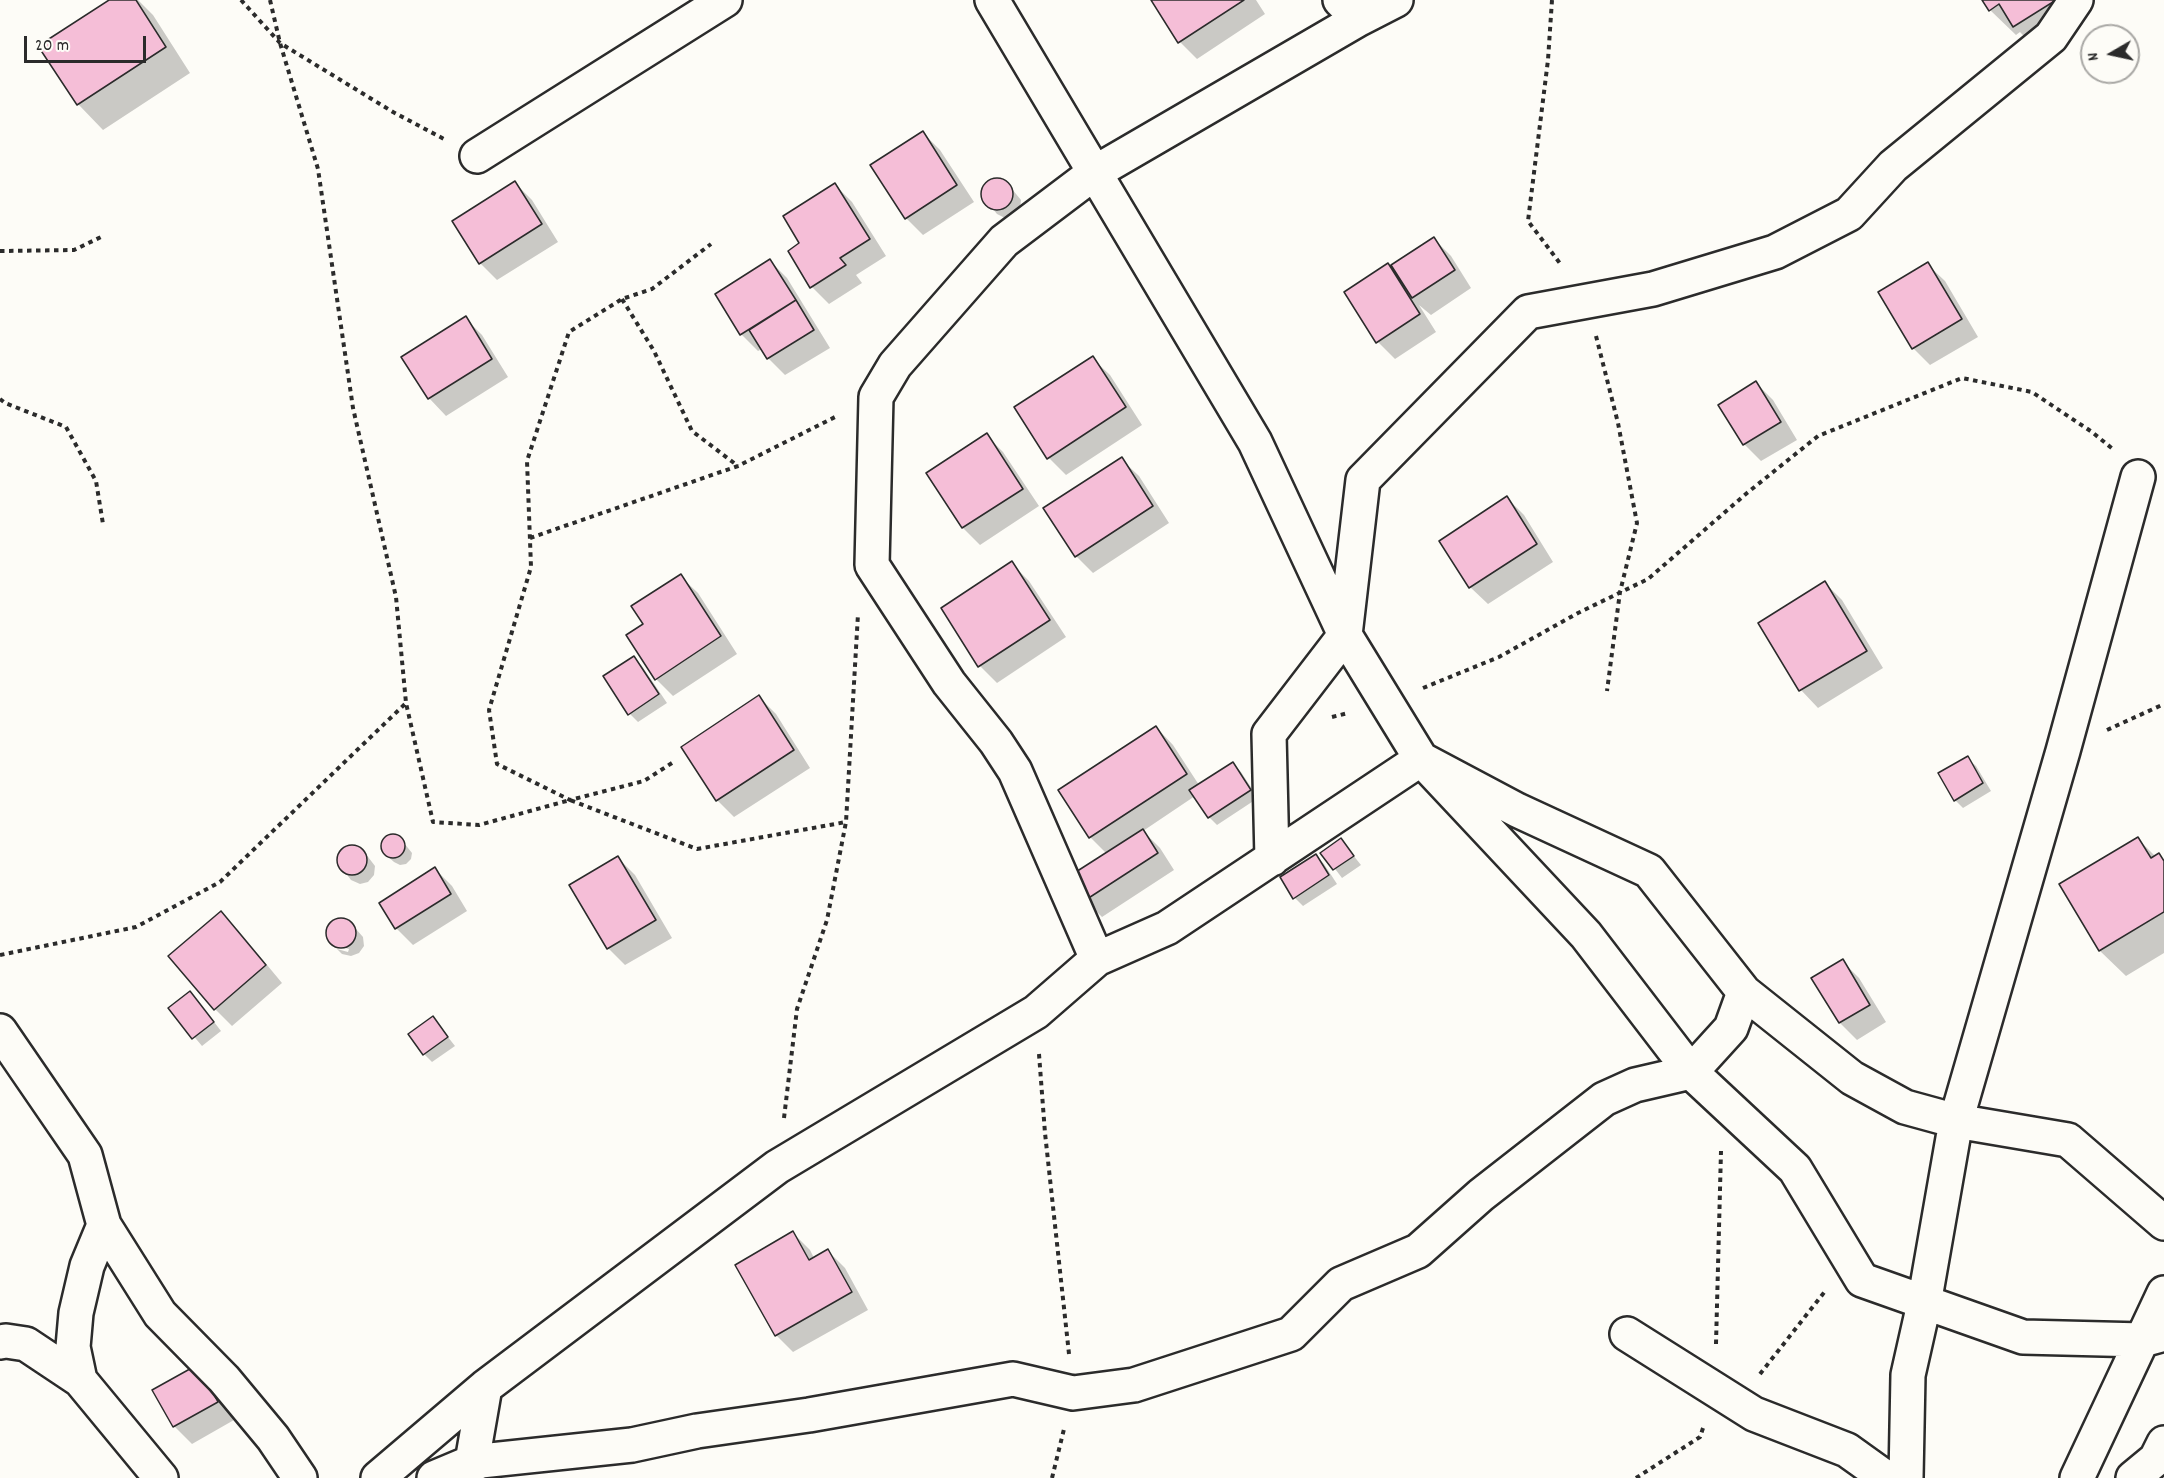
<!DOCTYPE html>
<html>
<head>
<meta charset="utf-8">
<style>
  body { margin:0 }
  #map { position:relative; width:2164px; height:1478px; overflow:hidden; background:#fdfcf7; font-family:Dekko,sans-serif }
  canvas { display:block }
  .north { position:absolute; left:2080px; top:24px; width:60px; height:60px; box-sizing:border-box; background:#fdfcf7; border:2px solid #a9a8a5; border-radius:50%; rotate:261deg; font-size:16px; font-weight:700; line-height:24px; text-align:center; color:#2b2b2b }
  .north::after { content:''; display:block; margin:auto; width:21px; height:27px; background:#2b2b2b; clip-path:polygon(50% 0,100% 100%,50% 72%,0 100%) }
  .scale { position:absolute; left:24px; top:36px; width:122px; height:27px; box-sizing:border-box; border:3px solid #2b2b2b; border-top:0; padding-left:8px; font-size:18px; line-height:21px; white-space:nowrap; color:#2b2b2b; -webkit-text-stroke:4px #fdfcf7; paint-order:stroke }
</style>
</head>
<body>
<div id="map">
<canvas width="2164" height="1478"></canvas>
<div class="north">N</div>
<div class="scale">20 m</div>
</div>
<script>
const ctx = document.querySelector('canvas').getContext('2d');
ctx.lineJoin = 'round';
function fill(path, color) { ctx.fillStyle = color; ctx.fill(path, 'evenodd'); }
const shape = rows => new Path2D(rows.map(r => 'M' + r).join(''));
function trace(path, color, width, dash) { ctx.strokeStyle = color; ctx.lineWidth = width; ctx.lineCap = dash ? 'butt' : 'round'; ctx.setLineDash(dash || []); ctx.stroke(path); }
fill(shape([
  [112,0,138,0,153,15,190,73,103,130,78,104],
  [1152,0,1256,0,1265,14,1197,59,1180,42],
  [1984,0,2068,0,2083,24,2039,52,2020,32,2016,35,1990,10],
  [923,133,940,150,974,202,923,235,906,218],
  [998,179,1007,183,1021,200,1020,209,1014,216,1005,218,997,214,983,197,983,188,989,181],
  [515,183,532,200,558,242,497,280,480,263],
  [835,185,852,202,886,256,856,275,862,283,829,304,812,287,801,244],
  [1434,239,1451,256,1471,288,1431,315,1419,305,1436,332,1395,359,1378,342,1388,265,1398,276],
  [770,261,787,278,830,348,785,375,768,358,762,349,758,351,741,334],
  [1927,264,1945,281,1978,337,1930,365,1913,348],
  [465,318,482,335,508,377,446,416,429,398,404,357],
  [1092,358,1110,375,1142,425,1066,475,1049,458],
  [1756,383,1773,400,1797,440,1761,461,1744,444],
  [986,435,1003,452,1039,506,980,545,963,528,928,473],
  [1121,459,1139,476,1169,523,1093,573,1076,556],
  [1507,498,1524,515,1553,562,1488,604,1470,587,1441,541],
  [1011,563,1029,581,1066,637,997,683,980,666],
  [680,576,698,593,737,654,673,696,656,679,645,624],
  [1825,583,1842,600,1883,668,1818,708,1801,690,1760,623],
  [634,658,642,666,667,703,638,722,630,714],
  [759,697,776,714,810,768,734,817,717,800,683,747],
  [1156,727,1173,745,1199,785,1233,764,1241,772,1258,798,1217,825,1209,817,1195,796,1143,831,1160,848,1174,870,1102,917,1085,900,1107,854,1090,837],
  [1967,758,1976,766,1991,791,1963,808,1955,800],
  [394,835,400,838,412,853,411,859,406,864,400,865,394,862,385,854,382,847,383,841,388,836],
  [2138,839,2156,857,2159,855,2164,860,2164,953,2126,976,2100,951,2061,885],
  [1341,840,1361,865,1342,878,1323,853],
  [353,846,362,849,375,866,374,875,368,882,360,884,351,880,338,863,339,854,344,848],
  [1316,856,1324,864,1337,884,1303,906,1295,898],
  [618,858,635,875,672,938,625,965,608,948],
  [435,869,452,886,467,911,413,945,396,928,381,903],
  [221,913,238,930,282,983,232,1026,215,1009],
  [340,919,348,920,363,937,364,946,359,953,351,956,342,954,337,949,348,952,349,949,334,945,328,938,327,929,332,922],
  [1842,961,1859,978,1886,1022,1857,1040,1840,1023,1813,978],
  [198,1001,221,1031,202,1046,170,1008],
  [433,1018,455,1046,432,1062,424,1054],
  [793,1233,810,1250,814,1258,828,1251,845,1268,868,1310,793,1352,776,1335],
  [214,1384,234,1420,192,1444,174,1426,154,1390]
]), '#0003');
const building = shape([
  [109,0,136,0,166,47,77,105,38,46,109,0],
  [1151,0,1244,0,1178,43,1151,0],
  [1982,0,2056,0,2013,27,1999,4,1989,11,1982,0],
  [923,131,957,185,905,219,870,165,923,131],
  '981 194a16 16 0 1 1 32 0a16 16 0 1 1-32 0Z',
  [515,181,542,224,479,264,452,221,515,181],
  [835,183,870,239,840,258,846,265,810,288,788,251,799,243,783,216,835,183],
  [1434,237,1455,270,1412,298,1391,265,1434,237],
  [770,259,796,300,740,335,715,294,770,259],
  [1928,262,1962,319,1912,349,1878,292,1928,262],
  [1388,263,1420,314,1376,343,1344,292,1388,263],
  [796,300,814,330,767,359,749,330,796,300],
  [466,316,492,359,428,399,401,357,466,316],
  [1093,356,1126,407,1047,459,1014,407,1093,356],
  [1756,381,1781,422,1743,445,1718,405,1756,381],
  [987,433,1023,489,962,528,926,473,987,433],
  [1122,457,1153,506,1075,557,1043,508,1122,457],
  [1507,496,1537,544,1469,588,1439,541,1507,496],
  [1012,561,1050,620,978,667,941,608,1012,561],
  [681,574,721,636,655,680,626,635,643,624,631,606,681,574],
  [1825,581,1867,651,1799,691,1758,623,1825,581],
  [634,656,659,694,628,715,603,676,634,656],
  [759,695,794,750,716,801,681,747,759,695],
  [1156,726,1187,774,1089,838,1058,790,1156,726],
  [1968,756,1983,783,1954,801,1938,773,1968,756],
  [1233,762,1251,790,1208,818,1189,790,1233,762],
  [1143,829,1158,853,1084,901,1068,877,1143,829],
  '381 846a12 12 0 1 1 24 0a12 12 0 1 1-24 0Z',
  [2138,837,2151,858,2159,853,2164,861,2164,912,2099,951,2059,884,2138,837],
  [1341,838,1354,856,1333,870,1320,853,1341,838],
  '337 860a15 15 0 1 1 30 0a15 15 0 1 1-30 0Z',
  [1316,854,1329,875,1293,899,1280,877,1316,854],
  [618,856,656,920,607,949,569,885,618,856],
  [435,867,451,894,395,929,379,903,435,867],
  [221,911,266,965,214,1010,168,956,221,911],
  '326 933a15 15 0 1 1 30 0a15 15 0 1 1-30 0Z',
  [1843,959,1870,1005,1839,1023,1811,978,1843,959],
  [190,991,214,1022,192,1039,168,1008,190,991],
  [433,1016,448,1037,423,1055,408,1034,433,1016],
  [793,1231,809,1260,828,1249,852,1292,775,1336,735,1265,793,1231],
  [197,1365,218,1402,173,1427,152,1390,197,1365]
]);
fill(building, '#f5bed7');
trace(building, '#2b2b2b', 1.5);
const street = shape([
  [1340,0,1359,19,1396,0],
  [477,156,725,0],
  [1272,859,1269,734,1345,635,1363,480,1528,312,1653,289,1775,252,1849,214,1893,166,2051,37,2076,0],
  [1097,959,1015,771,996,742,949,683,872,565,876,397,895,365,1004,241,1094,173,1359,19],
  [0,1031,85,1155,104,1225,160,1314,224,1379,273,1438,300,1478],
  [2164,1223,2068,1140,1956,1121,1905,1107,1852,1078,1744,992,1649,871,1517,810,1421,759,1586,935,1691,1072,1795,1169,1862,1280,2023,1337,2143,1340,2164,1334],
  [1627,1334,1754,1414,1847,1450,1886,1478],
  [0,1342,6,1341,26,1344,80,1380,161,1478],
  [80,1380,73,1347,76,1313,87,1266,104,1225],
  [378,1478,485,1387,777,1167,1036,1012,1097,959,1167,928,1421,759,1345,635,1255,442,992,0],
  [434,1478,472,1462,632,1445,697,1431,809,1415,1013,1379,1073,1393,1134,1385,1291,1334,1341,1284,1418,1251,1481,1195,1604,1099,1635,1085,1691,1072,1731,1028,1744,992],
  [467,1478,472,1462,485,1387],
  [1906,1478,1908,1375,1924,1304,1956,1121,2063,751,2138,477],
  [2077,1478,2164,1293],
  [2133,1478,2156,1459,2164,1443]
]);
trace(street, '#2b2b2b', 38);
trace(shape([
  [241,0,280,43,393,112,444,139],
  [270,0,280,43,318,169,353,408,396,597,406,703,433,822,479,825,570,800,697,849,846,822],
  [1552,0,1548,60,1528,221,1562,266],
  [0,251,74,250,101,237],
  [622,299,654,351,692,431,738,466],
  [1596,336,1618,423,1637,523,1620,592,1607,691],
  [0,399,5,403,66,427,96,481,103,524],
  [530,538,738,466,837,416],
  [1423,688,1499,657,1578,613,1648,579,1747,493,1818,436,1962,378,2032,392,2092,432,2114,450],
  [1332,717,1348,713],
  [2107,730,2164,704],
  [672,763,644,781,570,800,497,764,489,710,531,567,527,461,569,332,622,299,652,289,711,244],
  [0,955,136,927,220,882,406,703],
  [1039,1054,1045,1133,1069,1354],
  [784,1118,797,1009,827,920,846,822,858,614],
  [1716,1344,1721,1151],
  [1760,1374,1826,1290],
  [1052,1478,1064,1429],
  [1636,1478,1700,1437,1703,1428]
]), '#2b2b2b', 4, [4.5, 4.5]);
trace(street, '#fdfcf7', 33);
</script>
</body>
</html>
